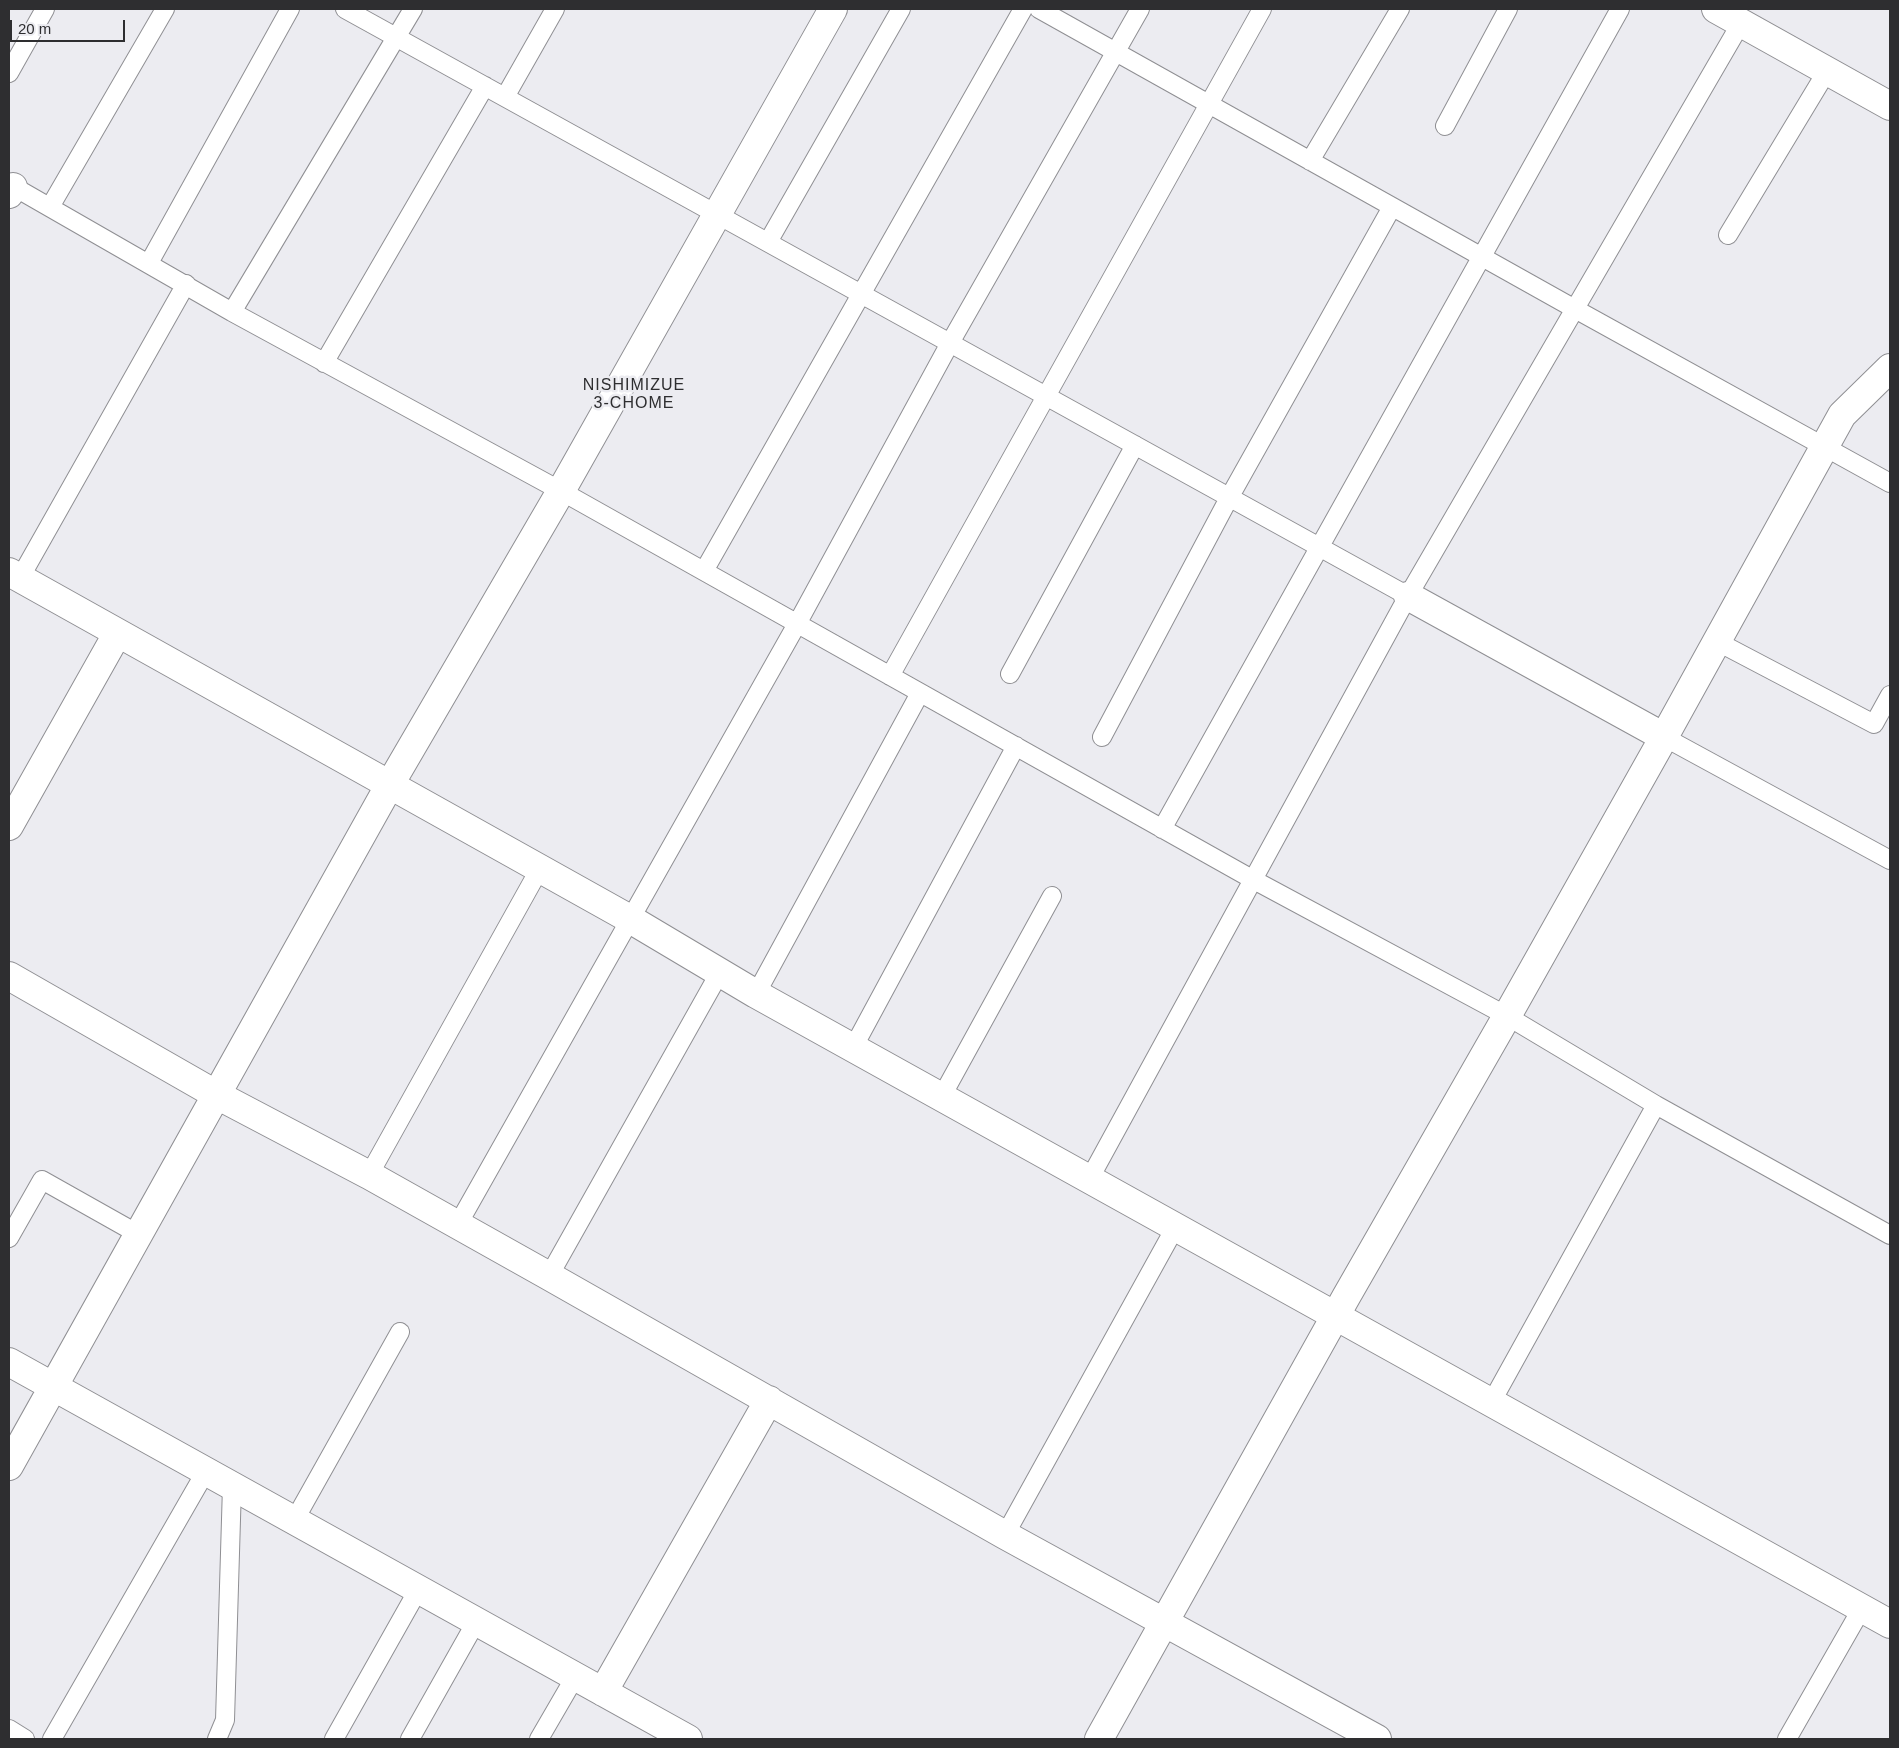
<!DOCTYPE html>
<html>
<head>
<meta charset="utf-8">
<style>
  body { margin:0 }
  #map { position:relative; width:1899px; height:1748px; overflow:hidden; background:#ececf1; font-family:Helvetica,sans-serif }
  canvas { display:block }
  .frame { position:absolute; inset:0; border:10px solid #2e2e30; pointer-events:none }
  .scale { position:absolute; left:10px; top:20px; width:115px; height:22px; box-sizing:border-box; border:2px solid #2e2e30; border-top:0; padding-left:6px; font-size:15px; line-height:18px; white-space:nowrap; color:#2e2e30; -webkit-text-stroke:4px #ececf1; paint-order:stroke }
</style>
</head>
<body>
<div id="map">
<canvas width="1899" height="1748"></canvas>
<div class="frame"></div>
<div class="scale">20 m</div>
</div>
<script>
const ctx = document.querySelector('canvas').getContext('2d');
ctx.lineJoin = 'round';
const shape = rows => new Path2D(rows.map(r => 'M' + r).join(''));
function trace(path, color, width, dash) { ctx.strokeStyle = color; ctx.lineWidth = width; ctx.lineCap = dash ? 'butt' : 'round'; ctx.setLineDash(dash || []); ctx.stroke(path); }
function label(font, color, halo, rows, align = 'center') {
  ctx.font = font + ' Helvetica,sans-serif'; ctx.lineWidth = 5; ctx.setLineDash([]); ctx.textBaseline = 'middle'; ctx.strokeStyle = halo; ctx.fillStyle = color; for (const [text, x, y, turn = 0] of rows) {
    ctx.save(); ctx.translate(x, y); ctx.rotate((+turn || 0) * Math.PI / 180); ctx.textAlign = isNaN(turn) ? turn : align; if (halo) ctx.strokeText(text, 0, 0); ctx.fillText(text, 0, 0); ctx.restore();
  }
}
const lane = shape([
  [345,9,1408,596],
  [1039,9,1575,309,1890,483],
  [9,73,45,9],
  [505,97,555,9],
  [1445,126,1508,9],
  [1310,161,1400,9],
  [9,184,232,312,561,491,1252,879,1507,1016,1656,1105,1890,1235],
  [50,207,165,9],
  [1728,235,1827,71],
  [768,242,901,9],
  [149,263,290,9],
  [232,312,413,9],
  [324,363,485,86],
  [704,571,1023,9],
  [20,578,186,284],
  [1716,641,1874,724,1890,695],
  [1010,674,1135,445],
  [890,676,1262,9],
  [1102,737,1229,498,1392,207],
  [1664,737,1890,860],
  [1162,829,1620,9],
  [756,994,920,693],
  [853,1048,1016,746],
  [942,1096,1052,896],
  [369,1175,539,870],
  [1090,1178,1408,596,1741,23],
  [457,1226,797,624,950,343,1140,9],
  [9,1238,42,1180,138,1234],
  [549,1276,720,972],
  [1491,1403,1656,1105],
  [294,1521,400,1332],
  [1005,1535,1176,1226],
  [9,1729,25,1739],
  [52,1739,206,1471],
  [217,1739,225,1720,232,1486],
  [334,1739,418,1590],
  [410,1739,476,1622],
  [539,1739,575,1677],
  [1787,1739,1862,1608]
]);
const street = shape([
  [1716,9,1890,106],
  [9,194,13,187],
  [1408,596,1664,737],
  [9,826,117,634],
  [9,976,217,1095,369,1175,549,1276,1005,1535,1377,1739],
  [9,1362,688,1739],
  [9,1466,389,786,561,491,833,9],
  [603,1692,769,1400],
  [1099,1739,1346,1297,1507,1016,1664,737,1842,415,1890,368]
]);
const secondary = shape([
  [9,572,630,919,756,994,1890,1624]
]);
trace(lane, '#8f8f93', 20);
trace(street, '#8f8f93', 30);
trace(secondary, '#8f8f93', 30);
trace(lane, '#fff', 18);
trace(street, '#fff', 28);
trace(secondary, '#fff', 28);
ctx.letterSpacing = '1px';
label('16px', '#2e2e30', '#ececf1', [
  ["NISHIMIZUE",634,386],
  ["3-CHOME",634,404]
]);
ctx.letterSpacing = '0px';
</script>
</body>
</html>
